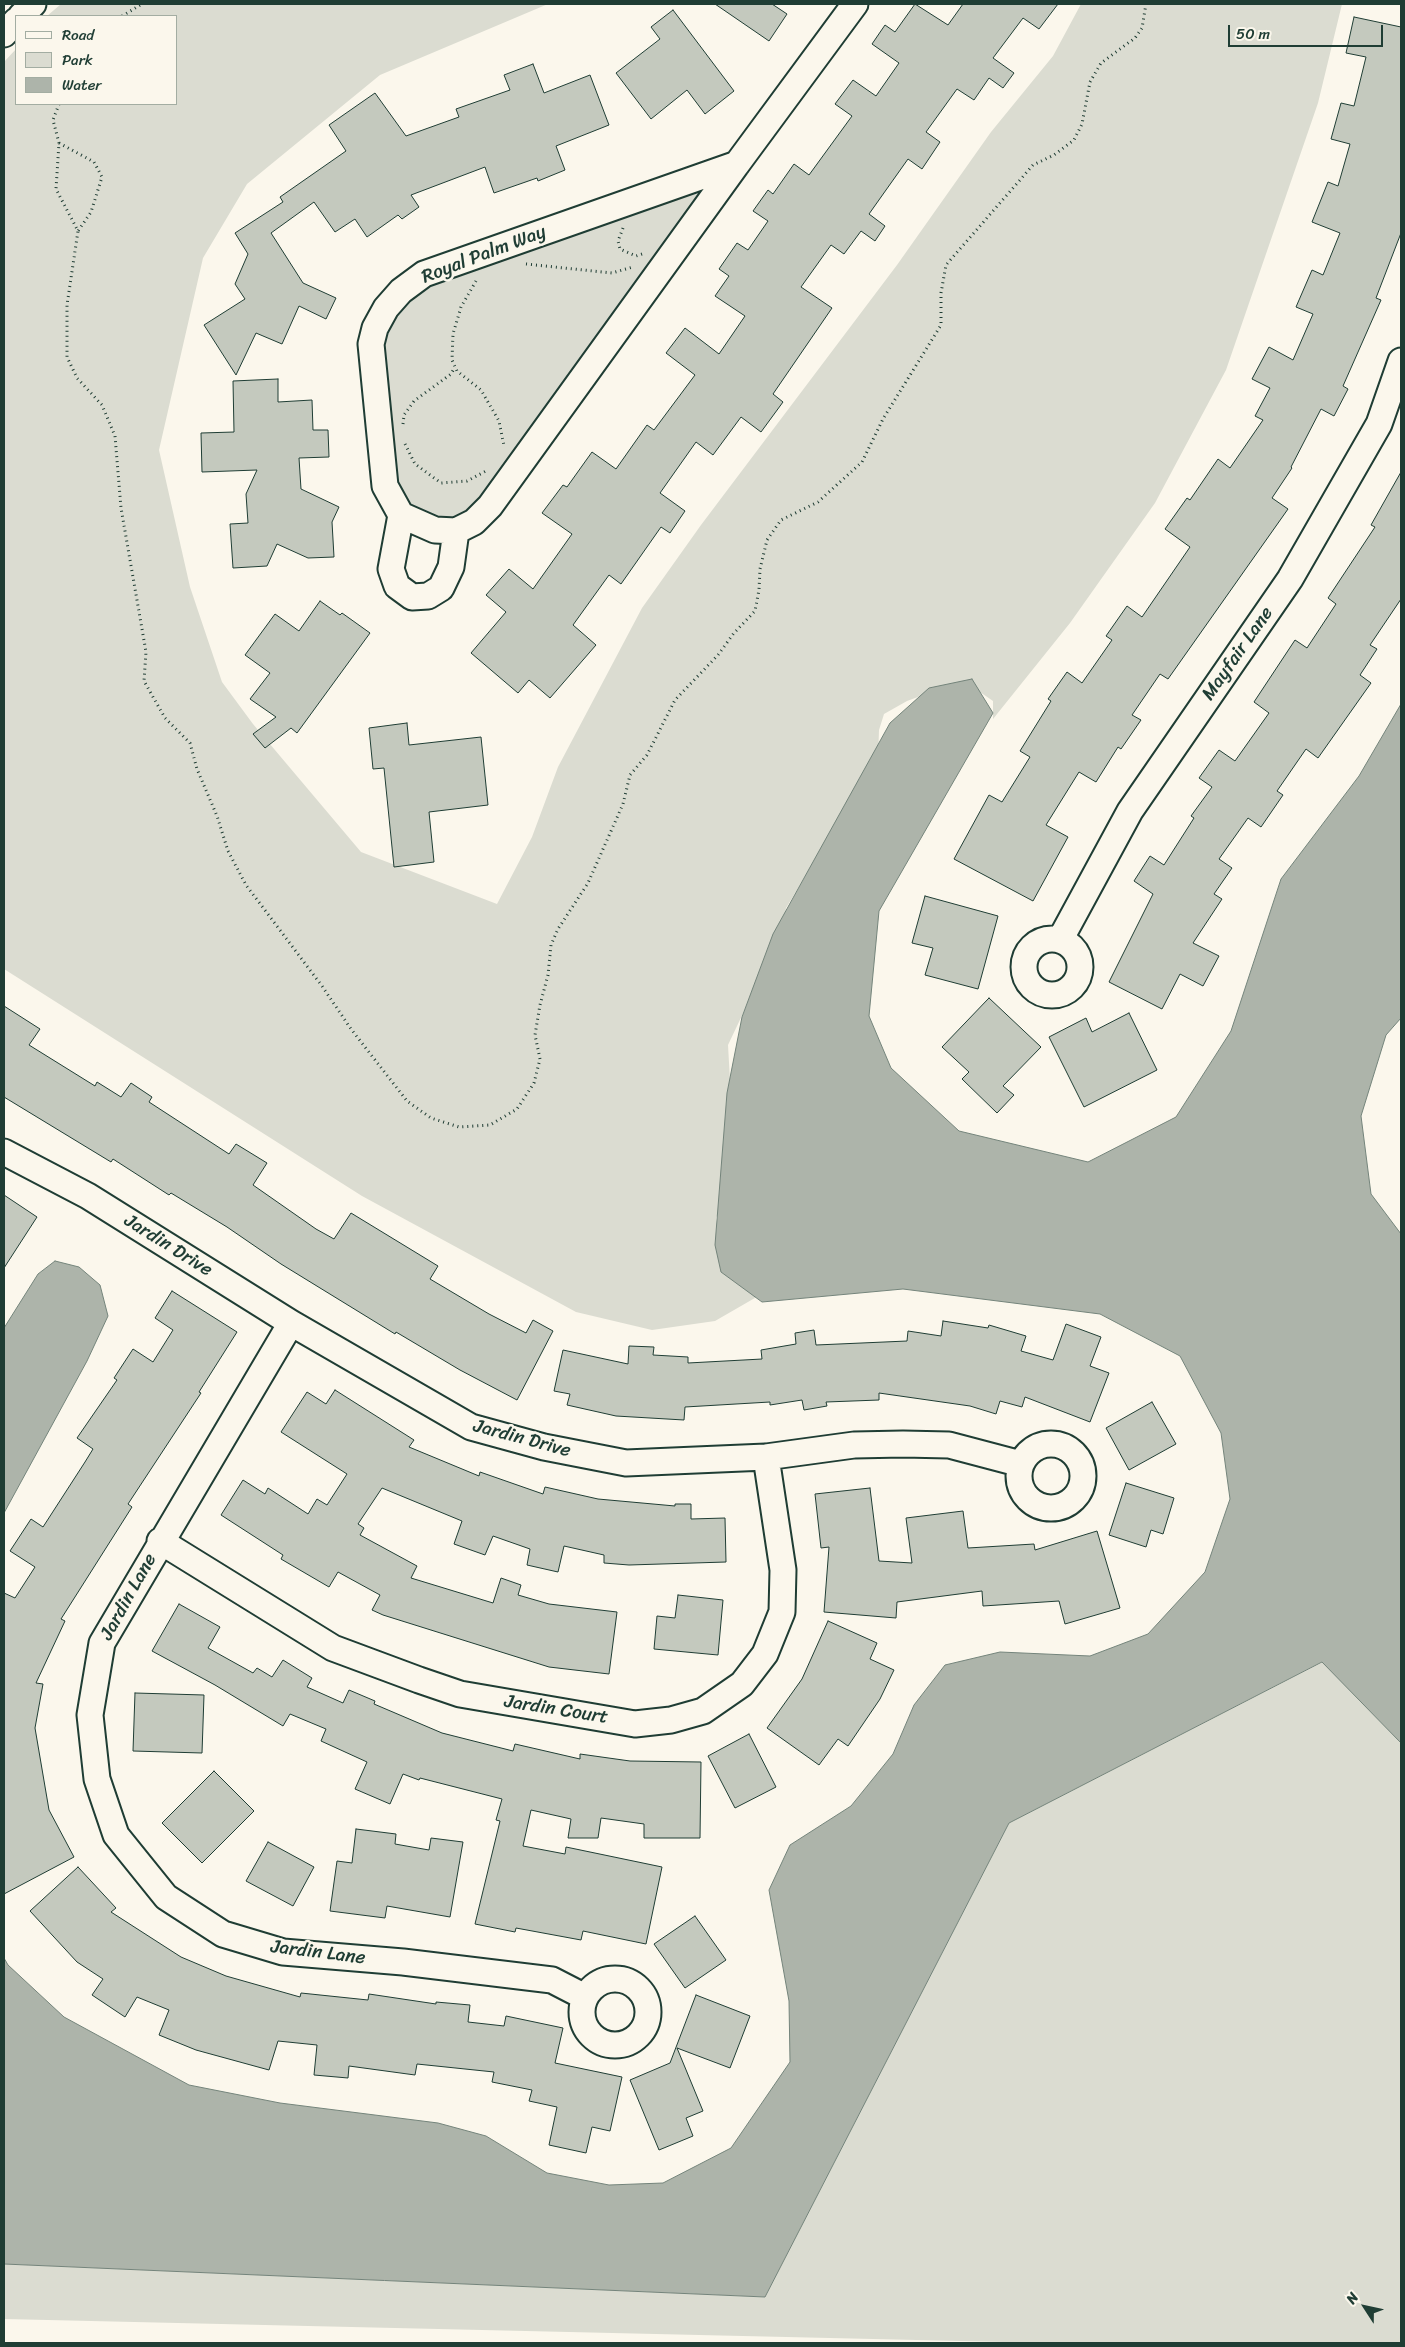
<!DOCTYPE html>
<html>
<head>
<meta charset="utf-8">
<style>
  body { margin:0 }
  #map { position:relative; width:1405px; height:2347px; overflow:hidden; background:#fbf7ec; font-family:Sriracha,sans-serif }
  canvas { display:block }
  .frame { position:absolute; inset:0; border:5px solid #1f3d34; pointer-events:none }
  .legend { position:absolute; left:15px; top:15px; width:162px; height:90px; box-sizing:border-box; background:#fbf7ec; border:1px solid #a3ada2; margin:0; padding:6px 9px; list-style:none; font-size:15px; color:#1f3d34 }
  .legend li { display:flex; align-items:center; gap:10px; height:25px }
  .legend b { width:25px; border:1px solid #a3ada2 }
  .north { position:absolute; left:1340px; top:2282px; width:50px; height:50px; -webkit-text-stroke:4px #fbf7ec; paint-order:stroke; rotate:305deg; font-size:14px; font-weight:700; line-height:20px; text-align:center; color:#1f3d34 }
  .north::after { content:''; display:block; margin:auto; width:18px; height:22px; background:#1f3d34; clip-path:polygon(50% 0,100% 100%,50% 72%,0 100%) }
  .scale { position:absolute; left:1228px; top:25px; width:155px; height:22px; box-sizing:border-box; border:2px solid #1f3d34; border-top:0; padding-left:6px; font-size:15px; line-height:18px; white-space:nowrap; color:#1f3d34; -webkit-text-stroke:4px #fbf7ec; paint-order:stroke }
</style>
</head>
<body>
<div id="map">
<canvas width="1405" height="2347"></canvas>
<div class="frame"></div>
<ul class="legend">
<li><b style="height:6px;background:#fbf7ec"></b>Road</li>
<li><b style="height:14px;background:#dbdcd1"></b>Park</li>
<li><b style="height:14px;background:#adb4aa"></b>Water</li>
</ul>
<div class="north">N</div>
<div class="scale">50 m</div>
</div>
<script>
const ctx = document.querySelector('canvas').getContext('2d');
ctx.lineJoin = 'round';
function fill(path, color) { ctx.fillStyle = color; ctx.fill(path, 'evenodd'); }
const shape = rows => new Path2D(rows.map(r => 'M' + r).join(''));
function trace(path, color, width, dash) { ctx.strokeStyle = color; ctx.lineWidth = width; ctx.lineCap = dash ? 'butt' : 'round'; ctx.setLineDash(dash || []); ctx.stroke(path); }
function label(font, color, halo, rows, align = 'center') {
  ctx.font = font + ' Sriracha,sans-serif'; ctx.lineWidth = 5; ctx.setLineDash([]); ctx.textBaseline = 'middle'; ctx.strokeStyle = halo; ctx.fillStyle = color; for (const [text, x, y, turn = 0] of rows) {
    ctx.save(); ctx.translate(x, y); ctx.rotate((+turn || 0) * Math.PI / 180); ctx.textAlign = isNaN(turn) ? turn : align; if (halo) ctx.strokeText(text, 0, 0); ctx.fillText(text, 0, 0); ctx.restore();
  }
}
fill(shape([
  [61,4,548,4,380,75,247,184,203,258,159,450,190,587,222,682,253,724,361,852,497,904,532,837,558,767,642,608,701,525,897,265,991,132,1053,56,1081,4,1342,4,1318,103,1226,370,1155,503,1070,623,993,719,993,701,980,692,960,684,945,687,907,701,884,714,879,730,878,759,829,850,806,875,786,908,783,929,728,1045,733,1133,726,1196,716,1218,718,1243,767,1291,715,1321,652,1330,576,1312,362,1196,4,969,4,62,16,49,16,104,176,104,176,16,47,16],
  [737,164,474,522,401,515,375,328,401,291],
  [1323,1662,1401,1743,1401,2343,1047,2343,4,2319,4,2264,765,2297,1009,1823]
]), '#dbdcd1');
const water = shape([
  [972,679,993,713,879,911,869,1016,891,1068,959,1131,1088,1162,1176,1117,1231,1031,1281,879,1359,776,1401,704,1401,1018,1386,1035,1361,1116,1371,1194,1401,1234,1401,1743,1322,1662,1009,1823,765,2297,4,2264,4,1958,8,1965,64,2017,189,2085,280,2103,438,2123,486,2136,547,2173,609,2185,663,2183,731,2148,790,2062,789,2001,769,1890,790,1845,851,1806,893,1754,914,1705,945,1665,1000,1652,1090,1656,1148,1634,1205,1572,1230,1499,1221,1433,1180,1356,1100,1314,903,1289,762,1302,721,1272,715,1245,727,1093,742,1017,773,934,890,723,929,688,972,679],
  [55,1261,79,1267,100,1285,108,1316,87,1361,4,1513,4,1328,38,1274,55,1261]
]);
fill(water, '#adb4aa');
trace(water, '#74847b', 1);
const building = shape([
  [715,4,772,4,787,14,769,41,715,4],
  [915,4,948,25,963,4,1058,4,1039,29,1023,18,993,58,1014,73,1003,88,989,78,974,100,957,89,926,132,940,142,922,169,908,159,869,214,885,226,875,241,861,231,844,254,831,245,801,287,832,308,773,394,783,402,761,432,741,417,713,455,696,442,660,493,685,511,670,533,661,527,621,584,609,575,573,625,596,645,550,698,529,680,518,693,471,653,506,612,486,595,509,569,533,589,572,534,542,513,563,485,567,487,592,452,616,469,647,425,654,430,695,375,666,353,685,328,719,354,745,316,715,296,729,276,719,269,737,243,748,250,768,221,753,211,768,190,773,194,794,164,809,175,852,116,835,104,853,80,876,96,899,63,872,44,885,25,895,32,915,4],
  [673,10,734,91,705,114,687,90,651,119,616,73,660,39,651,27,673,10],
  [1354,17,1401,27,1401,233,1376,298,1381,300,1343,386,1348,389,1334,416,1321,409,1291,467,1292,468,1272,498,1288,509,1168,679,1160,674,1132,715,1141,720,1121,749,1118,747,1096,782,1079,772,1046,825,1068,837,1033,901,954,859,989,795,1002,802,1030,757,1020,751,1051,701,1048,699,1067,672,1082,683,1112,640,1106,636,1127,606,1142,617,1190,547,1165,529,1187,498,1190,500,1218,459,1230,468,1263,420,1255,416,1270,388,1252,379,1269,347,1293,360,1313,314,1296,307,1312,270,1323,275,1340,233,1312,222,1328,182,1338,186,1350,144,1331,139,1341,103,1354,106,1366,57,1346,53,1354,17],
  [533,64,544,93,590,75,609,125,556,146,565,170,538,181,537,178,494,193,485,167,411,195,419,207,402,219,398,215,367,237,355,219,335,232,314,202,271,233,303,283,336,298,326,319,299,306,282,344,256,333,236,375,204,325,245,299,235,284,248,254,235,233,283,202,280,197,346,151,329,125,375,93,406,136,459,117,456,109,510,90,504,75,533,64],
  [278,379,278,402,312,400,313,430,328,430,329,457,299,458,301,489,339,507,332,522,334,557,308,558,277,544,267,566,233,568,230,524,248,523,246,494,257,470,202,472,201,433,234,432,233,381,278,379],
  [1401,472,1401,599,1370,645,1377,649,1360,675,1371,683,1318,758,1306,749,1277,791,1283,795,1261,827,1248,818,1219,859,1232,868,1214,894,1222,899,1193,943,1219,956,1203,986,1180,974,1162,1009,1109,982,1153,894,1134,881,1150,856,1164,865,1194,818,1191,816,1212,787,1199,778,1219,750,1235,761,1269,713,1254,702,1295,640,1307,648,1336,604,1328,598,1375,527,1371,525,1401,472],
  [320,601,340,615,342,613,370,633,297,733,291,728,265,748,253,734,276,717,250,699,270,673,245,655,275,614,299,631,320,601],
  [407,723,409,745,481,737,488,805,429,812,434,862,394,867,384,768,373,769,369,728,407,723],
  [925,896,998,916,978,989,925,975,933,948,912,943,925,896],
  [989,998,1041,1047,1003,1086,1014,1095,997,1113,962,1079,969,1072,942,1047,989,998],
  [4,1006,40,1029,29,1045,95,1086,97,1082,121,1097,131,1083,152,1097,149,1102,229,1154,236,1144,267,1163,253,1185,316,1229,334,1239,351,1213,438,1266,430,1279,489,1314,526,1333,533,1320,553,1331,517,1400,460,1370,396,1332,395,1334,281,1264,227,1227,171,1193,169,1195,113,1159,111,1162,4,1097,4,1006],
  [1129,1013,1157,1070,1084,1107,1049,1037,1086,1018,1092,1032,1129,1013],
  [4,1195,37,1217,4,1268,4,1195],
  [172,1291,237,1332,199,1392,201,1393,128,1504,132,1507,61,1619,65,1621,36,1683,43,1684,35,1728,49,1810,74,1857,4,1894,4,1593,15,1598,35,1567,10,1551,31,1519,43,1527,85,1462,93,1449,77,1438,117,1380,114,1378,133,1349,153,1362,173,1330,155,1318,172,1291],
  [943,1321,988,1328,989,1325,1026,1336,1021,1351,1053,1360,1066,1324,1101,1337,1090,1366,1109,1373,1090,1422,1025,1397,1022,1407,1000,1401,996,1414,970,1406,879,1393,879,1400,826,1402,827,1406,804,1410,802,1400,770,1405,770,1402,685,1407,684,1420,616,1416,567,1405,570,1394,554,1391,563,1350,628,1364,629,1346,654,1347,653,1355,688,1357,688,1363,762,1359,761,1350,796,1344,795,1333,814,1330,816,1345,907,1341,908,1331,941,1336,943,1321],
  [335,1390,414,1440,409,1447,479,1476,480,1472,543,1494,545,1487,598,1499,675,1506,675,1504,691,1504,691,1519,725,1518,726,1562,629,1565,604,1563,604,1555,564,1546,558,1572,527,1565,530,1549,493,1536,485,1555,454,1544,462,1521,382,1488,358,1524,364,1528,360,1535,417,1566,411,1578,493,1603,501,1578,521,1585,518,1595,549,1604,617,1612,609,1674,549,1667,383,1615,372,1610,380,1595,338,1572,329,1587,281,1559,283,1555,221,1515,243,1480,265,1494,268,1488,308,1514,317,1499,327,1505,347,1474,281,1432,307,1392,326,1404,335,1390],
  [1152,1402,1176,1444,1129,1470,1106,1428,1152,1402],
  [1126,1483,1174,1498,1163,1534,1151,1530,1146,1547,1109,1535,1126,1483],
  [870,1488,879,1561,912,1563,906,1518,963,1511,968,1548,1034,1544,1035,1550,1097,1531,1120,1608,1065,1624,1059,1601,983,1606,982,1591,897,1602,896,1618,824,1612,829,1547,821,1548,815,1494,870,1488],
  [678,1595,723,1600,718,1655,654,1649,657,1616,675,1618,678,1595],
  [179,1604,220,1627,208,1648,253,1673,257,1668,272,1677,283,1660,312,1678,307,1687,343,1703,349,1690,375,1701,374,1704,442,1733,513,1751,515,1744,580,1759,580,1754,630,1761,701,1762,700,1838,644,1838,644,1824,601,1818,598,1838,568,1838,571,1819,531,1810,523,1846,565,1854,566,1847,662,1867,646,1944,583,1931,581,1940,516,1928,515,1932,475,1924,500,1821,496,1820,502,1799,420,1778,419,1780,403,1774,390,1804,355,1789,367,1762,321,1741,326,1729,290,1714,283,1726,215,1685,152,1651,179,1604],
  [828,1621,877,1643,870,1659,894,1670,880,1699,848,1746,838,1739,819,1765,767,1728,802,1679,828,1621],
  [135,1693,204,1695,202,1753,133,1751,135,1693],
  [749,1734,776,1787,735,1808,708,1756,749,1734],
  [214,1771,254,1811,202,1863,162,1823,214,1771],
  [356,1829,396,1834,395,1844,429,1850,431,1838,463,1842,450,1917,387,1906,385,1918,330,1911,337,1861,352,1863,356,1829],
  [268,1842,314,1867,293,1906,246,1881,268,1842],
  [78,1867,116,1908,111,1912,181,1957,226,1976,300,1997,301,1993,368,2000,369,1994,436,2004,436,2002,470,2005,468,2022,504,2026,506,2016,563,2028,555,2063,622,2077,610,2131,592,2127,586,2153,549,2145,557,2107,529,2101,532,2090,492,2082,494,2072,417,2064,415,2075,349,2066,348,2078,314,2075,317,2045,278,2041,269,2070,196,2050,159,2035,169,2010,137,1997,125,2017,92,1995,103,1979,77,1962,30,1911,78,1867],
  [695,1916,726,1960,685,1988,654,1944,695,1916],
  [696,1995,750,2016,730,2068,677,2048,703,2111,686,2118,693,2136,659,2150,630,2080,670,2063,696,1995]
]);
fill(building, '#c4c9be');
trace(building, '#1f3d34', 1);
const minor = shape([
  [21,16,33,4],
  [4,34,16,21],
  [737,164,490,506,474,522,456,531,435,530,401,515,385,486,371,344,375,328,386,308,401,291,424,274,737,164],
  [737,164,855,4],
  [401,515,391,569,397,586,412,597,428,596,441,588,451,567,456,531],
  '1024 967a28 28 0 1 1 56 0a28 28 0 1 1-56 0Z',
  [1060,940,1130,811,1290,579,1379,424,1401,361],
  [4,1152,88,1196,291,1323,471,1427,544,1447,626,1463,766,1457,854,1445,903,1444,949,1445,1021,1464],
  [291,1323,102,1643,90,1715,97,1779,116,1835,166,1897,223,1934,283,1952,403,1962,552,1980,585,1997],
  '1019 1476a32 32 0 1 1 64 0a32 32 0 1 1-64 0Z',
  [160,1541,333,1648,419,1680,460,1694,635,1724,671,1720,703,1711,742,1684,765,1654,782,1612,783,1570,766,1457],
  '582 2012a33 33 0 1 1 66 0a33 33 0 1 1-66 0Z'
]);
trace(minor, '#1f3d34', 29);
trace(shape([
  [122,16,142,4],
  [59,104,53,120,59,143,56,189,78,231,67,305,67,357,77,378,102,405,115,436,121,508,146,652,144,681,165,718,190,743,197,769,217,816,228,851,246,885,322,986,351,1029,407,1101,431,1118,459,1127,490,1125,517,1109,534,1083,540,1059,535,1035,540,1005,548,975,551,945,558,929,588,883,623,804,630,775,647,755,675,700,718,655,734,633,755,611,759,590,760,569,767,540,781,520,818,502,862,462,883,419,941,325,941,293,946,265,1033,165,1054,155,1074,140,1082,124,1090,82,1101,63,1135,38,1142,28,1146,4],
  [59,143,94,162,102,177,91,212,78,231],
  [623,228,618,241,620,249,636,256,645,253],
  [526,264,612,273,633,267],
  [476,281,461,307,453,334,452,360,457,371,481,390,499,421,504,446],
  [403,424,404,415,414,401,451,374,455,367],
  [405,444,415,464,441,483,467,481,486,471]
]), '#1f3d34', 3, [1, 4]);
trace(minor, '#fbf7ec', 25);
label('19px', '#1f3d34', '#fbf7ec', [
  ["Royal Palm Way",484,255,-21],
  ["Mayfair Lane",1238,654,-55],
  ["Jardin Drive",168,1246,32],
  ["Jardin Drive",522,1439,15],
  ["Jardin Lane",129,1597,-61],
  ["Jardin Court",556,1710,9],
  ["Jardin Lane",318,1953,7]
]);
</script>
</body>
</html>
